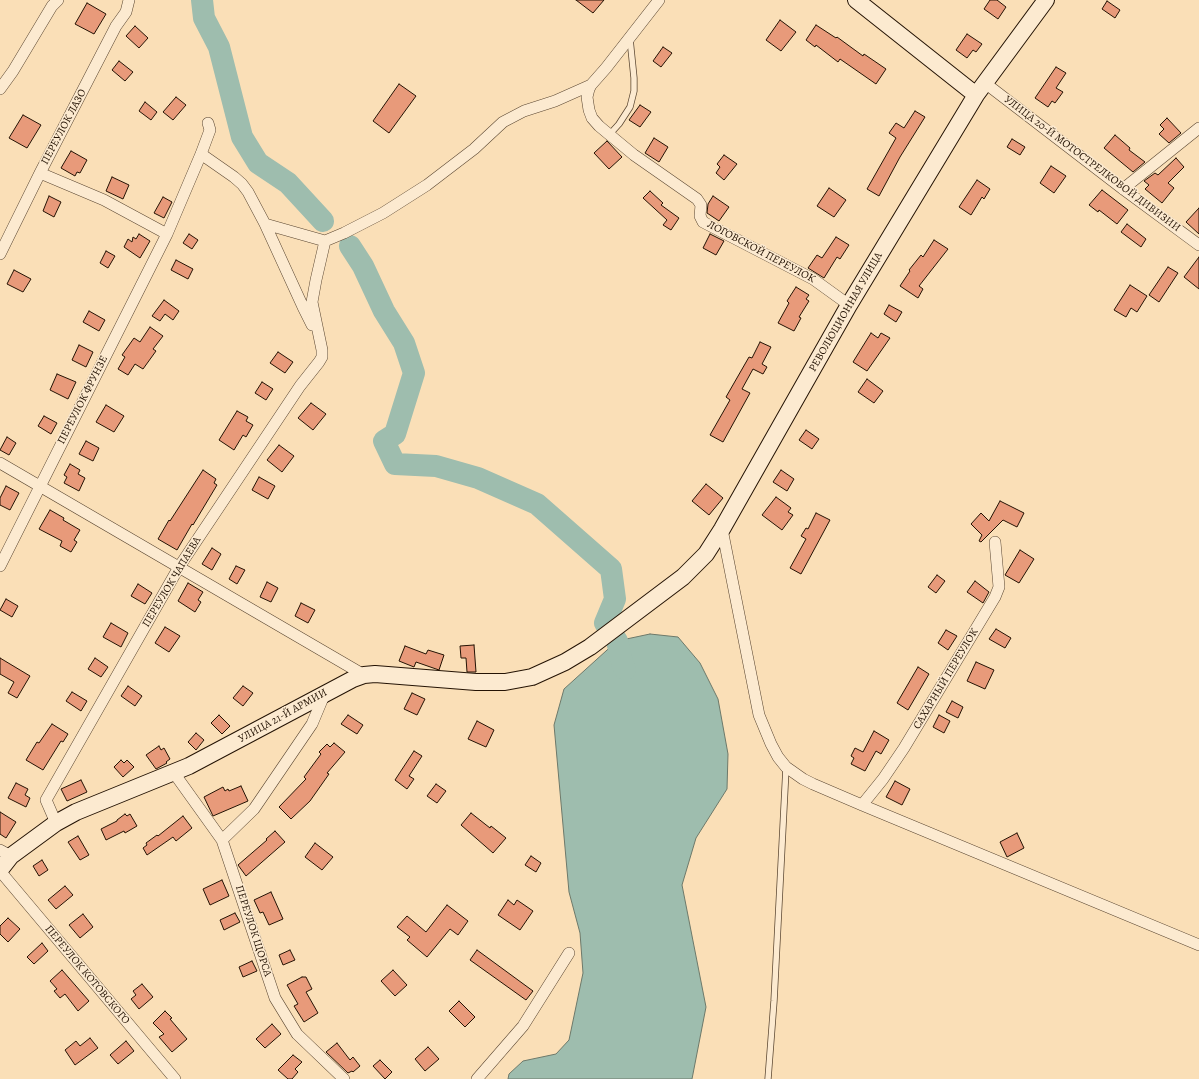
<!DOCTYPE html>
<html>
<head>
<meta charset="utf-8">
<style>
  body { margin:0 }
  canvas { display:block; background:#fadfb7 }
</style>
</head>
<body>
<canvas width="1199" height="1079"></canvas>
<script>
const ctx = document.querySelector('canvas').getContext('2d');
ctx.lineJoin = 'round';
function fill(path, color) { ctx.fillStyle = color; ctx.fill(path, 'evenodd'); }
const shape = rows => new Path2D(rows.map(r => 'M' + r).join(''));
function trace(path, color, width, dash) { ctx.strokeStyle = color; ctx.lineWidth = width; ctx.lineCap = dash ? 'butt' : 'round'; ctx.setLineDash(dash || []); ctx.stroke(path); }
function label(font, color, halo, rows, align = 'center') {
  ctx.font = font + ' Alegreya,serif'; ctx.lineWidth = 3; ctx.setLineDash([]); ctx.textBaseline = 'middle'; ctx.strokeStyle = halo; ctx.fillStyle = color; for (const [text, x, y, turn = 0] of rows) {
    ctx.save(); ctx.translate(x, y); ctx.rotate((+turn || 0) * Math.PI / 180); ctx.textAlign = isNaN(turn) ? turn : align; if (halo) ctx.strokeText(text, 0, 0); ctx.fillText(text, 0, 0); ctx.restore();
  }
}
const water = shape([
  [650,634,678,637,700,663,718,699,728,754,727,789,696,838,682,885,706,1007,692,1079,508,1079,509,1074,523,1061,556,1054,569,1040,583,973,580,933,569,892,554,725,564,689,617,641,650,634]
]);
fill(water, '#9ebdae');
trace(water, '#6d796a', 1);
trace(shape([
  [202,0,204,18,219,47,242,137,258,163,288,183,323,221],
  [350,246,363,266,384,311,404,343,414,373,395,434,384,441,395,464,436,466,478,478,537,504,611,569,615,599,605,623,617,641,623,666,625,669]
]), '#9ebdae', 22);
const building = shape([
  [576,0,604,0,593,13,576,0],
  [990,0,997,0,1006,7,998,19,984,9,990,0],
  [1107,1,1120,10,1115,18,1102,9,1107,1],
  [87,3,106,14,94,34,75,24,87,3],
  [780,20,796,32,781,51,766,40,780,20],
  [816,25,836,38,837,37,863,56,864,54,886,69,876,84,840,59,838,62,816,45,815,47,806,40,816,25],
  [135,26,148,38,139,48,126,36,135,26],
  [967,34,982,44,976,52,973,50,967,58,956,50,967,34],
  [663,47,672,53,661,67,653,61,663,47],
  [119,61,133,72,125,81,112,70,119,61],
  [1056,67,1066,73,1056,88,1063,92,1055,103,1052,101,1048,107,1035,98,1056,67],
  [399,84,416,96,389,133,373,121,399,84],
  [176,97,186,105,173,120,163,112,176,97],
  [145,102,157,112,151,120,139,111,145,102],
  [640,105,651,112,640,127,629,120,640,105],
  [915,111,925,117,900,157,879,196,867,189,896,138,889,133,896,123,904,128,915,111],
  [23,115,41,125,27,148,9,138,23,115],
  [1167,118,1181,133,1169,143,1159,134,1164,129,1160,125,1167,118],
  [1115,135,1130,148,1129,150,1145,162,1133,172,1104,148,1115,135],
  [654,138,668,147,659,162,645,153,654,138],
  [1012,139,1025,147,1020,155,1007,147,1012,139],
  [607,141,622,157,609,169,594,153,607,141],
  [71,151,87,160,80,173,77,172,75,176,61,168,71,151],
  [724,155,737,164,724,180,716,173,720,167,717,164,724,155],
  [1176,158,1184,167,1168,183,1174,188,1162,203,1145,189,1149,185,1144,181,1155,173,1158,175,1176,158],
  [1051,166,1066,176,1054,193,1040,183,1051,166],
  [112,177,129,185,123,199,106,191,112,177],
  [977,180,990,189,984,199,982,197,971,215,959,207,977,180],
  [829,188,846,200,834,217,817,206,829,188],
  [1102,190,1128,210,1117,224,1099,210,1098,212,1089,205,1102,190],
  [650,191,663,203,661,205,679,218,671,230,663,225,667,220,643,198,650,191],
  [49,196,61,202,54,217,43,211,49,196],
  [713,196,729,207,719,221,707,213,708,204,713,196],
  [163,197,172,202,164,218,154,213,163,197],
  [1199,208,1199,234,1186,222,1199,208],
  [1127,224,1146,239,1141,247,1121,232,1127,224],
  [139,234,150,241,140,258,124,247,128,239,132,242,133,237,136,239,139,234],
  [189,234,198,240,192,249,183,243,189,234],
  [710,234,724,241,716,255,703,248,710,234],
  [836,237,849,245,840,259,837,257,824,278,808,268,817,255,822,258,836,237],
  [934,240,948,249,919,286,923,289,918,298,900,286,910,271,909,270,921,255,923,257,934,240],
  [106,251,115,256,108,268,100,263,106,251],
  [1199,257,1199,289,1184,277,1199,257],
  [176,260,193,269,188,279,171,270,176,260],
  [1168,267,1178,273,1159,302,1149,295,1168,267],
  [14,270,31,279,23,292,7,284,14,270],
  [1130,285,1147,296,1137,312,1131,308,1126,317,1114,310,1130,285],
  [796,287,809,295,806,299,809,301,799,317,801,318,794,331,778,323,789,303,787,301,796,287],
  [164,300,179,311,173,320,165,314,160,321,152,316,164,300],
  [889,305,902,312,896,322,884,314,889,305],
  [89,311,105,320,99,331,83,322,89,311],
  [150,327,163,336,153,349,156,351,143,369,135,364,128,375,118,369,125,357,122,355,134,338,140,342,150,327],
  [871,333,878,338,881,333,890,338,867,371,853,362,871,333],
  [760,342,771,347,762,364,767,367,763,374,753,369,742,389,750,393,723,442,710,435,730,400,726,397,749,357,752,358,760,342],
  [79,345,93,352,86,367,72,360,79,345],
  [278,352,293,362,285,373,270,363,278,352],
  [57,374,76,382,68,399,50,390,57,374],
  [867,379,883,391,874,403,858,392,867,379],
  [262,382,273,389,266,400,255,393,262,382],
  [311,403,326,414,313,430,298,418,311,403],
  [106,405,124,416,114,432,96,422,106,405],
  [237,411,248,417,246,421,253,425,246,437,243,435,234,450,219,440,237,411],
  [44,416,57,423,51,434,38,426,44,416],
  [806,430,819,439,812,449,799,440,806,430],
  [7,437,16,443,9,455,0,450,7,437],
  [86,441,99,448,93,461,79,454,86,441],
  [279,445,294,456,282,472,267,460,279,445],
  [70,464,80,470,78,474,85,478,79,491,64,483,67,477,64,475,70,464],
  [203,470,216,479,214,483,217,485,193,525,192,524,177,550,158,539,169,520,170,521,203,470],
  [781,470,794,479,787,491,773,482,781,470],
  [259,477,275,486,268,499,252,490,259,477],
  [706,484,723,498,709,515,692,501,706,484],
  [6,486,19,493,10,510,0,505,0,498,6,486],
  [776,497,791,508,788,512,793,515,782,530,762,515,776,497],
  [1000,501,1024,513,1017,527,1003,520,981,542,979,541,982,535,971,524,981,513,989,521,1000,501],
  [50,510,64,518,63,520,80,530,74,540,77,542,71,552,60,546,62,541,39,529,50,510],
  [816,513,830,520,801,574,790,568,806,539,801,536,806,528,808,529,816,513],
  [212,548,221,554,212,570,202,564,212,548],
  [1020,550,1034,559,1019,583,1005,575,1020,550],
  [236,566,245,570,237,584,229,579,236,566],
  [937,575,945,581,936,593,928,587,937,575],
  [975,581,989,592,983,603,967,592,975,581],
  [267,582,278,588,271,602,260,597,267,582],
  [188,583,203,592,198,600,201,602,195,612,178,601,188,583],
  [138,584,152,593,145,604,131,596,138,584],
  [6,599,18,606,12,617,0,610,6,599],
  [301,603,315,610,308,623,295,616,301,603],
  [111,623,128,633,121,647,103,637,111,623],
  [165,627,180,636,169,652,155,643,165,627],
  [996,629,1011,638,1005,648,989,639,996,629],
  [946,630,957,636,948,650,938,643,946,630],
  [474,645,476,672,467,672,466,658,461,658,460,646,474,645],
  [405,646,426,654,428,650,444,655,439,670,416,662,414,667,399,661,405,646],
  [0,658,30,676,17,698,8,693,14,682,0,674,0,658],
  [95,658,108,667,101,677,88,669,95,658],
  [976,662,994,670,985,689,967,681,976,662],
  [918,667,929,674,908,710,897,703,918,667],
  [128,686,142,696,135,706,121,696,128,686],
  [243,686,253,693,243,706,233,698,243,686],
  [72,692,87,701,81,711,66,701,72,692],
  [412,693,425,699,417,715,404,709,412,693],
  [952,701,963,707,958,718,946,712,952,701],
  [219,715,230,726,222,734,211,723,219,715],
  [348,715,363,725,357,734,341,724,348,715],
  [939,715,950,721,944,733,933,727,939,715],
  [477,721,494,730,486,747,468,739,477,721],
  [52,724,68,734,63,742,61,741,43,770,26,760,37,742,39,743,52,724],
  [874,731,889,740,881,754,876,751,865,771,851,764,854,758,851,756,855,748,863,752,874,731],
  [196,733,204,740,196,750,188,742,196,733],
  [334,743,345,752,327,773,329,774,310,801,291,819,279,807,306,779,304,777,321,754,319,752,327,744,330,747,334,743],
  [159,746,161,750,164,748,170,759,166,762,167,763,156,769,146,755,159,746],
  [414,751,422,756,409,776,414,779,407,789,395,780,414,751],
  [121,760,124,763,127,760,134,767,123,777,114,767,121,760],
  [81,780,87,792,67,801,61,789,81,780],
  [895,781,910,789,902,805,886,797,895,781],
  [16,783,28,789,25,795,30,798,26,807,8,798,16,783],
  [436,784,446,791,437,803,427,796,436,784],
  [241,786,248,801,213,816,204,797,223,787,225,791,228,789,229,791,241,786],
  [0,812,16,822,6,838,0,834,0,812],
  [471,813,490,828,491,826,506,838,493,853,461,825,471,813],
  [125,814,127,816,130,814,137,826,125,833,124,831,106,840,101,829,117,821,117,820,125,814],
  [183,816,192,828,176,841,173,837,147,855,143,848,147,845,146,843,157,835,158,836,183,816],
  [275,831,285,842,246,876,238,865,267,840,266,839,275,831],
  [1017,833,1024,848,1007,857,1000,842,1017,833],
  [78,836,89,855,80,860,68,842,78,836],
  [315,843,333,857,322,870,305,857,315,843],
  [531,856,541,863,536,872,525,865,531,856],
  [42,860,48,870,39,876,33,866,42,860],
  [222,880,229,896,210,905,203,889,222,880],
  [65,886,73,895,56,909,48,900,65,886],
  [271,892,283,919,269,925,263,912,260,913,254,900,271,892],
  [508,900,514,905,517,900,533,911,520,930,498,915,508,900],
  [447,905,468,921,458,935,450,929,427,957,407,940,410,937,397,927,407,916,426,932,447,905],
  [235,913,240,922,224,930,220,920,235,913],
  [83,914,93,927,80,938,69,925,83,914],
  [8,918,20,929,8,942,0,934,0,926,8,918],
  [42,943,48,951,34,964,27,957,42,943],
  [290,950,295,960,283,965,279,955,290,950],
  [477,950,533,991,526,1000,470,960,477,950],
  [252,961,257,971,243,977,239,967,252,961],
  [62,970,89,1001,78,1011,65,994,60,998,54,991,57,989,50,981,62,970],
  [393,970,407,985,395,996,381,981,393,970],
  [302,977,306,977,312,989,306,992,318,1013,304,1022,294,1006,298,1004,287,985,302,977],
  [142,984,153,997,139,1009,131,999,136,995,133,991,142,984],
  [459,1001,475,1017,465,1027,449,1011,459,1001],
  [165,1011,172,1018,170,1019,187,1039,172,1052,159,1037,164,1034,153,1023,165,1011],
  [272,1024,281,1034,265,1048,256,1039,272,1024],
  [90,1038,98,1048,75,1065,65,1050,76,1041,80,1046,90,1038],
  [126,1041,134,1051,118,1064,110,1055,126,1041],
  [337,1043,350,1060,353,1057,360,1066,353,1072,352,1071,348,1073,326,1052,337,1043],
  [428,1047,439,1059,425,1071,415,1059,428,1047],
  [293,1055,302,1062,295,1069,298,1072,292,1079,288,1079,278,1070,293,1055],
  [380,1060,392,1072,385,1079,373,1066,380,1060]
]);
fill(building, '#e89a7a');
trace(building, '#241304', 1);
const lane = shape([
  [609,135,619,124,630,107,634,91,634,78,630,39],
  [768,1079,774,1001,786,768]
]);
const street = shape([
  [659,0,606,68,591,85,589,89,587,97,589,110,592,118,599,126,634,155,697,199,701,205,700,216,703,222,813,279,849,305],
  [985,83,1123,189,1199,245],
  [0,89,13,71,52,6,58,0],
  [201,154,234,177,242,184,248,192,265,224,303,307,312,325],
  [40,173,104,200,167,234],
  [1123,189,1199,128],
  [265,224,325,241,344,233,383,213,427,185,474,149,503,122,524,111,555,101,591,85],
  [0,254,40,173,116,26,126,12,129,0],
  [0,463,364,675],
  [722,529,759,715,771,744,778,757,786,767,803,779,813,784,862,805,1199,945],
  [0,566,167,234,201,154,210,130,208,123],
  [174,773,222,840,275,998,297,1034,344,1079],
  [862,805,883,779,904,748,995,597,999,587,995,542],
  [56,823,46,800,179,567,300,386,319,362,322,357,322,350,312,302,316,280,325,241],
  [222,840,254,809,312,724,325,693],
  [0,850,11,856],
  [0,871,175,1079],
  [477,1079,523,1026,569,953]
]);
const secondary = shape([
  [856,0,976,95],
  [0,870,11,856,56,823,76,812,189,766,353,679,364,675,375,674,476,682,505,682,532,677,565,662,590,647,683,577,706,554,722,529,849,305,976,95,1046,0]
]);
trace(lane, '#5a4631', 7);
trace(street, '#5a4631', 12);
trace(secondary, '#241304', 18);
trace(lane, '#fcead0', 5.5);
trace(street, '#fcead0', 11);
trace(secondary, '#fcead0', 16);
label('11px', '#241304', '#fcead0', [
  ["ПЕРЕУЛОК ЛАЗО",64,127,-62],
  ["УЛИЦА 20-Й МОТОСТРЕЛКОВОЙ ДИВИЗИИ",1092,164,37],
  ["ЛОГОВСКОЙ ПЕРЕУЛОК",761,252,28],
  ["РЕВОЛЮЦИОННАЯ УЛИЦА",846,312,-60],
  ["ПЕРЕУЛОК ФРУНЗЕ",83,400,-63],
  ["ПЕРЕУЛОК ЧАПАЕВА",172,582,-59],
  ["САХАРНЫЙ ПЕРЕУЛОК",946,679,-59],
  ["УЛИЦА 21-Й АРМИИ",283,716,-29],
  ["ПЕРЕУЛОК ЩОРСА",253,931,72],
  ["ПЕРЕУЛОК КОТОВСКОГО",87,975,50]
]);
</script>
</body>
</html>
